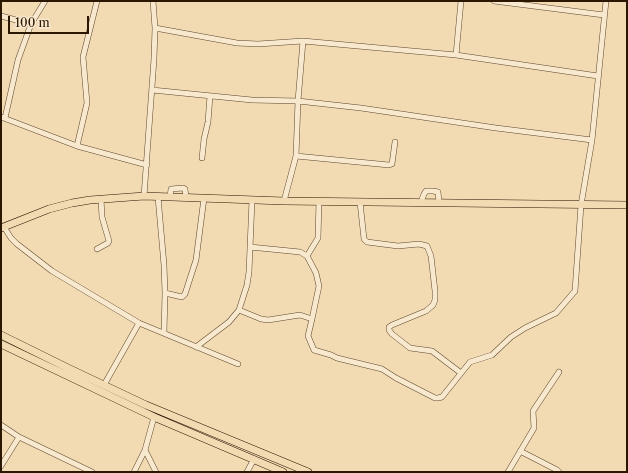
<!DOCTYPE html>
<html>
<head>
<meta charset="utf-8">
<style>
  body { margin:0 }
  #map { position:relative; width:628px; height:473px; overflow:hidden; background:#f2dbb3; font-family:"Libre Caslon Text",serif }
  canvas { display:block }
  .frame { position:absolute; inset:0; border:2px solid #2b1600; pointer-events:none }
  .scale { position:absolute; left:8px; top:16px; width:81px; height:18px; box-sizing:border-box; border:2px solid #2b1600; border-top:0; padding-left:5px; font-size:12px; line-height:14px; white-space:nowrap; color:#2b1600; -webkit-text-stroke:3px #f7e8ce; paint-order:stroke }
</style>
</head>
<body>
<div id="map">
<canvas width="628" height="473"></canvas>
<div class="frame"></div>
<div class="scale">100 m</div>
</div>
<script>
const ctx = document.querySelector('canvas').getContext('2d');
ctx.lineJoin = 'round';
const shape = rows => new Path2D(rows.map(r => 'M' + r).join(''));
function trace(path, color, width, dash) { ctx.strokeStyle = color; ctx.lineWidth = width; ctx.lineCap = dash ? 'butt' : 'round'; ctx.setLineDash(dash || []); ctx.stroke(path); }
const minor = shape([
  [494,1,604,15],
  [1,16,31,24],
  [155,28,237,43,258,44,303,41,456,55,598,76],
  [456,55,461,1],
  [152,90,252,100,298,101,361,108,496,128,592,140],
  [1,117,77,146,147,165],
  [5,118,18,60,31,24,45,1],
  [77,146,87,103,83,57,97,1],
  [296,156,389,165,392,164,395,142],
  [202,158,204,139,208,122,210,96],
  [144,196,154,59,155,28,153,1],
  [158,197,164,265,165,293,164,333],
  [170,197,171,189,183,188,185,189,186,198],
  [284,201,296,156,298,101,303,41],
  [360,202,364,239,367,242,398,246,419,244,427,246,431,256,435,291,435,300,433,305,426,311,392,325,389,327,389,330,392,334,410,348,432,351,461,373],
  [421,202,424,194,426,191,433,191,438,192,439,202],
  [4,227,11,238,17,244,52,271,139,323,238,364],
  [250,247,300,252,307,256,316,273,319,286,312,319],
  [97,249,108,243,109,241,102,217,101,199],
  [307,256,318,238,319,201],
  [165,293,182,297,185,294,196,260,204,198],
  [239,310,261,319,268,320,300,315,312,319,308,336,314,350,331,355,337,358,382,369,396,378,435,398,438,398,442,397,470,362,492,355,511,337,525,328,556,313,575,291,581,205,592,140,606,1],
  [196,347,229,322,239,310,247,285,249,272,252,200],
  [104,385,139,323],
  [1,425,19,437,92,472],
  [145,450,156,472],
  [520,451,557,470,559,472],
  [1,466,19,437],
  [134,472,145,450,154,417],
  [247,472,254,459],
  [508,472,534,428,533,411,559,372]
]);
const major = shape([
  [1,228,49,209,72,203,90,200,144,196,284,201,627,205],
  [1,335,70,369,146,405,308,472],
  [1,344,154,417,283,472]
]);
trace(minor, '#5d472d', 6);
trace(major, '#2b1600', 8);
trace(minor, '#f7e8ce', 5);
trace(major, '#f2dbb3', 7);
</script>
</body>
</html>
